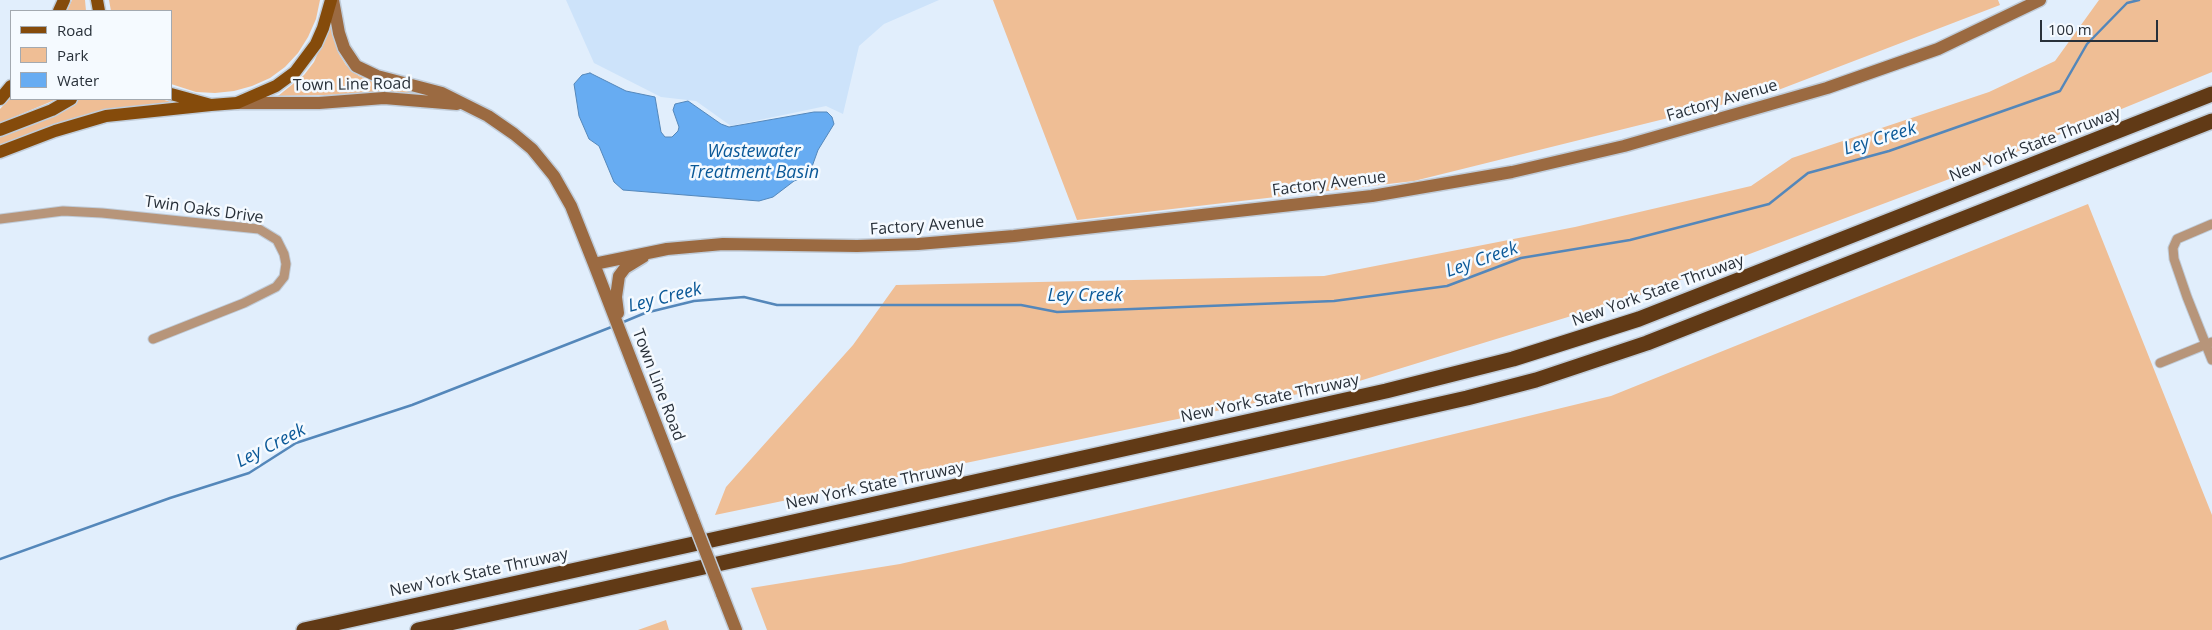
<!DOCTYPE html>
<html>
<head>
<meta charset="utf-8">
<style>
  body { margin:0 }
  #map { position:relative; width:2212px; height:630px; overflow:hidden; background:#e1eefc; font-family:"Open Sans",sans-serif }
  canvas { display:block }
  .legend { position:absolute; left:10px; top:10px; width:162px; height:90px; box-sizing:border-box; background:#f5faff; border:1px solid #a3a9b0; margin:0; padding:6px 9px; list-style:none; font-size:15px; color:#283039 }
  .legend li { display:flex; align-items:center; gap:10px; height:25px }
  .legend b { width:25px; border:1px solid #a3a9b0 }
  .scale { position:absolute; left:2040px; top:20px; width:118px; height:22px; box-sizing:border-box; border:2px solid #283039; border-top:0; padding-left:6px; font-size:15px; line-height:18px; white-space:nowrap; color:#283039; -webkit-text-stroke:4px #f5faff; paint-order:stroke }
</style>
</head>
<body>
<div id="map">
<canvas width="2212" height="630"></canvas>
<ul class="legend">
<li><b style="height:6px;background:#854b0b"></b>Road</li>
<li><b style="height:14px;background:#efbe95"></b>Park</li>
<li><b style="height:14px;background:#67acf2"></b>Water</li>
</ul>
<div class="scale">100 m</div>
</div>
<script>
const ctx = document.querySelector('canvas').getContext('2d');
ctx.lineJoin = 'round';
function fill(path, color) { ctx.fillStyle = color; ctx.fill(path, 'evenodd'); }
const shape = rows => new Path2D(rows.map(r => 'M' + r).join(''));
function trace(path, color, width, dash) { ctx.strokeStyle = color; ctx.lineWidth = width; ctx.lineCap = dash ? 'butt' : 'round'; ctx.setLineDash(dash || []); ctx.stroke(path); }
function label(font, color, halo, rows, align = 'center') {
  ctx.font = font + ' "Open Sans",sans-serif'; ctx.lineWidth = 5; ctx.setLineDash([]); ctx.textBaseline = 'middle'; ctx.strokeStyle = halo; ctx.fillStyle = color; for (const [text, x, y, turn = 0] of rows) {
    ctx.save(); ctx.translate(x, y); ctx.rotate((+turn || 0) * Math.PI / 180); ctx.textAlign = isNaN(turn) ? turn : align; if (halo) ctx.strokeText(text, 0, 0); ctx.fillText(text, 0, 0); ctx.restore();
  }
}
fill(shape([
  [566,0,939,0,884,24,859,46,843,114,826,106,731,126,696,101,661,97,594,63]
]), '#cde3fa');
fill(shape([
  [72,0,85,0,86,11,67,11],
  [109,0,320,0,316,19,308,37,298,53,285,67,270,78,252,86,234,91,215,93,196,92,171,84,171,11,111,11],
  [993,0,1998,0,2000,5,1773,92,1414,181,1077,220],
  [2099,0,2212,0,2212,72,1960,175,1643,294,1356,382,715,515,726,487,853,345,896,285,1324,276,1575,227,1751,186,1792,158,1989,92,2055,61],
  [330,25,339,54,346,65,359,76,378,84,411,91,412,93,278,96,304,75,314,62],
  [11,97,11,99,57,99,0,123,0,109],
  [77,99,161,99,178,104,97,112,64,122,0,147,0,135],
  [2088,204,2212,515,2212,630,767,630,751,588,900,564,1289,474,1611,396],
  [666,620,669,630,638,630]
]), '#efbe95');
const water = shape([
  [590,73,626,91,655,97,661,132,665,137,672,137,678,131,679,127,673,110,675,104,688,101,721,124,729,127,814,112,827,112,832,117,834,124,818,150,809,175,794,181,773,197,759,201,623,190,614,182,599,146,589,139,579,116,574,84,582,75,590,73]
]);
fill(water, '#67acf2');
trace(water, '#5487ba', 1);
trace(shape([
  [621,323,645,313,694,301,744,297,777,305,1021,305,1057,312,1334,301,1447,286,1521,258,1630,240,1769,204,1808,173,1889,151,2060,91,2087,44,2127,3,2139,0],
  [0,559,170,498,249,473,296,443,412,405,614,326]
]), '#5487ba', 2.5);
const street = shape([
  [0,219,63,211,102,213,259,229,277,240,284,254,286,264,284,277,276,287,244,303,153,339],
  [2212,224,2177,239,2173,248,2174,259,2187,297,2212,360],
  [2160,363,2212,342]
]);
const secondary = shape([
  [333,0,339,33,344,48,356,66,377,76,442,93,488,116,514,134,532,149,554,176,571,206,594,264,692,517],
  [237,103,319,103,384,98,457,104],
  [594,264,667,249,723,244,857,246,918,244,1014,236,1372,196,1512,172,1624,146,1827,88,1938,49,2040,0],
  [618,313,616,297,619,276,625,268,643,257],
  [722,594,736,630]
]);
const primary = shape([
  [97,0,99,11],
  [59,11,64,0],
  [171,94,211,105,237,103,276,86,295,72,316,44,323,28,331,0],
  [0,99,11,86],
  [0,130,52,110,71,99],
  [0,152,55,131,106,116,211,105]
]);
const highway = shape([
  [304,630,1386,391,1513,359,1639,319,2212,94],
  [418,630,1325,430,1467,398,1536,380,1647,343,2212,121]
]);
trace(street, '#c0ccd9', 11);
trace(secondary, '#c0ccd9', 15);
trace(primary, '#c0ccd9', 15);
trace(highway, '#c0ccd9', 18);
trace(street, '#b7957a', 9);
trace(secondary, '#9b6a41', 12);
trace(primary, '#854b0b', 12);
trace(highway, '#613a16', 15);
const secondaryBridge = shape([
  [692,517,722,594]
]);
trace(secondaryBridge, '#c0ccd9', 15, []);
trace(secondaryBridge, '#9b6a41', 12);
label('16px', '#283039', '#f5faff', [
  ["Town Line Road",352,85,-1],
  ["Factory Avenue",1722,101,-16],
  ["New York State Thruway",2035,145,-21],
  ["Factory Avenue",1329,184,-7],
  ["Twin Oaks Drive",204,210,8],
  ["Factory Avenue",927,226,-4],
  ["New York State Thruway",1658,291,-20],
  ["Town Line Road",658,385,69],
  ["New York State Thruway",1270,399,-12],
  ["New York State Thruway",875,486,-12],
  ["New York State Thruway",479,573,-12]
]);
label('italic 18px', '#0b5998', '#f5faff', [
  ["Ley Creek",1880,139,-17],
  ["Wastewater",754,152],
  ["Treatment Basin",754,173],
  ["Ley Creek",1482,260,-19],
  ["Ley Creek",1085,296],
  ["Ley Creek",665,298,-14],
  ["Ley Creek",271,446,-27]
]);
</script>
</body>
</html>
